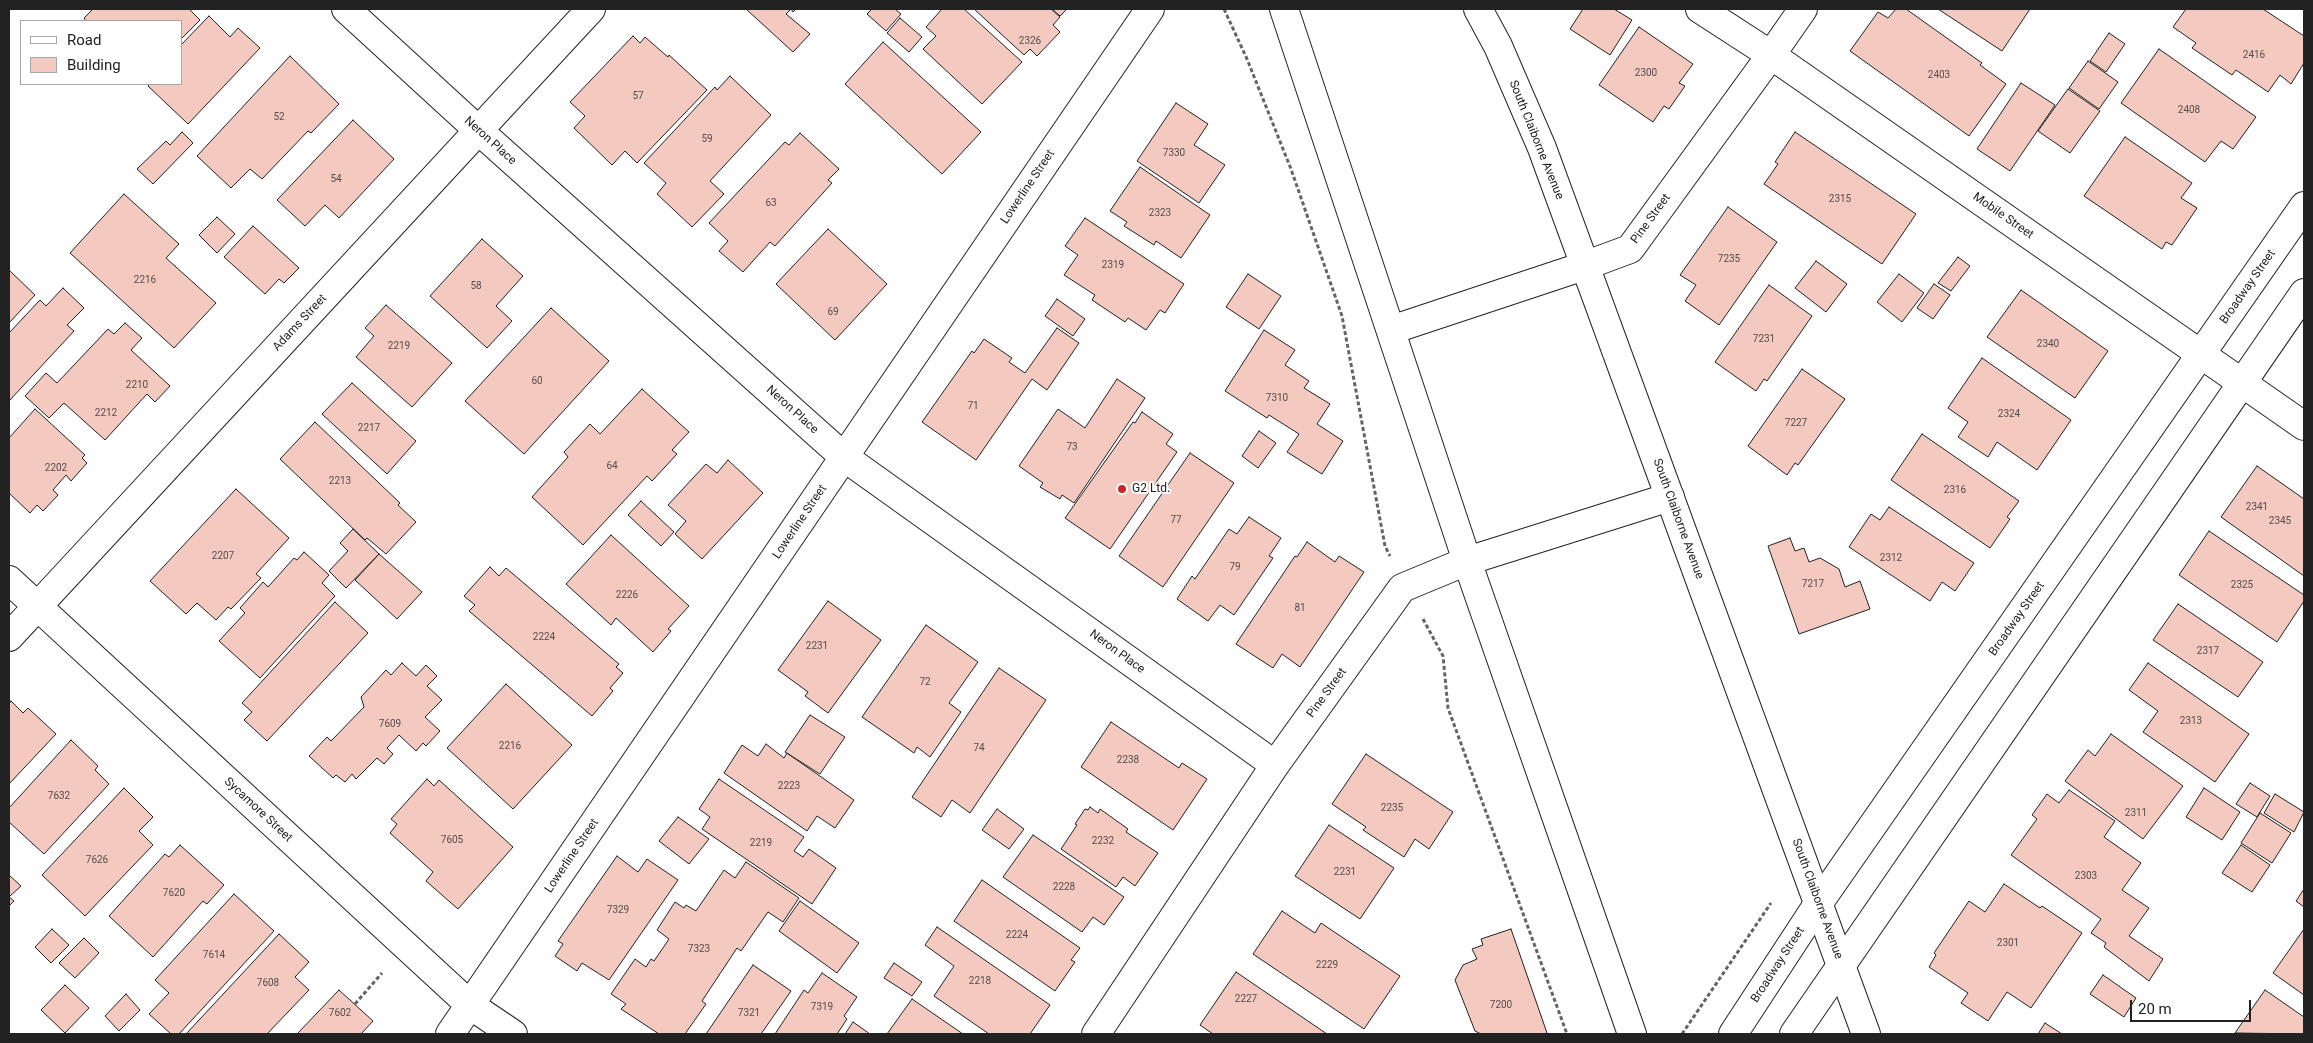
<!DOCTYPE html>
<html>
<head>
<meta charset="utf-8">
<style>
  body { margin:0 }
  #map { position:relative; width:2313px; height:1043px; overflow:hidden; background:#fff; font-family:Roboto,sans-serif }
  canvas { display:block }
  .frame { position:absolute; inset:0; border:10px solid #222; pointer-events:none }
  .legend { position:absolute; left:20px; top:20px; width:162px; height:65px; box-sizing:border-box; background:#fff; border:1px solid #a7a7a7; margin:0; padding:6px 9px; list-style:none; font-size:15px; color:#222 }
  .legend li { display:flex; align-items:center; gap:10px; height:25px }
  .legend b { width:25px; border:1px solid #a7a7a7 }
  .scale { position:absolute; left:2130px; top:1000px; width:121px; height:22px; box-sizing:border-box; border:2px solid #222; border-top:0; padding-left:6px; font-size:15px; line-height:18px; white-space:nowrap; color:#222; -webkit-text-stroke:4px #fff; paint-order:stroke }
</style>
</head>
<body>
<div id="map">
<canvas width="2313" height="1043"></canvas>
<div class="frame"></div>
<ul class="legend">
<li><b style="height:6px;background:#fff"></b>Road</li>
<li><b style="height:14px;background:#f3c9c0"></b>Building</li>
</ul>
<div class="scale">20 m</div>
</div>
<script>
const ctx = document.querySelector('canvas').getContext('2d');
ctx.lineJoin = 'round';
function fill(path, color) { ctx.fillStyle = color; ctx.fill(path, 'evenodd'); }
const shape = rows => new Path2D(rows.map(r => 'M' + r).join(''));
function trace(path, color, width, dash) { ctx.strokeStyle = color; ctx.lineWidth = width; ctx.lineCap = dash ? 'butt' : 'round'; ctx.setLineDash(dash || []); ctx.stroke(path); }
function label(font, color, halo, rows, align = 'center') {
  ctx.font = font + ' Roboto,sans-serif'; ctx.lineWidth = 4; ctx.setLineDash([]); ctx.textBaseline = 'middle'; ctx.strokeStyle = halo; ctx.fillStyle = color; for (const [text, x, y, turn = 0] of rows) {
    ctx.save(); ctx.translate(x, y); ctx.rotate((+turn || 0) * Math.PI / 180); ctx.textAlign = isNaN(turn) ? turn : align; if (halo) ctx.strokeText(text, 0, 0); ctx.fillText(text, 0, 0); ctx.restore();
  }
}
const building = shape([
  [93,9,189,9,200,20,181,39,181,21,86,21,84,18,93,9],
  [746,9,796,9,793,12,791,9,786,14,810,34,793,52,746,9],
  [872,9,895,9,901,14,886,31,867,14,872,9],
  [942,9,964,9,1022,62,982,104,923,49,936,36,926,27,942,9],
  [974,9,1051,9,1060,17,1053,25,1060,32,1037,56,1030,49,1024,55,974,9],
  [1052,9,1067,9,1060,16,1052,9],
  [1583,9,1614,9,1632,20,1610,55,1570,29,1583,9],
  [1896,9,1906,9,1982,63,1980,65,2006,84,1969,136,1850,51,1878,12,1888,18,1896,9],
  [1938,9,2030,9,2002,51,1938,9],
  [2186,9,2263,9,2304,36,2304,63,2291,84,2280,75,2268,92,2236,70,2232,75,2192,48,2196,43,2173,27,2186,9],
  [209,16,230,37,238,28,260,48,188,124,148,86,150,84,181,84,181,45,209,16],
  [900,18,922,37,909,52,887,33,900,18],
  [1639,27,1693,64,1679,83,1685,86,1669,109,1664,106,1653,122,1599,85,1639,27],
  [2109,33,2125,44,2106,72,2090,61,2109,33],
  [633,36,640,43,645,37,668,57,669,55,707,90,637,163,625,151,612,165,574,128,585,116,570,102,633,36],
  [883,42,981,132,942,174,845,84,883,42],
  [2159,49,2256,117,2233,149,2221,141,2205,162,2121,103,2159,49],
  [290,56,339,104,311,133,308,131,262,179,250,169,231,188,197,156,290,56],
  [2088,61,2118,82,2099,109,2069,88,2088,61],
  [730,76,771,115,710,181,724,194,692,227,657,194,666,183,644,163,715,87,717,90,730,76],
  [2021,83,2055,105,2010,171,1977,149,2021,83],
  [2068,89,2100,111,2070,153,2038,131,2068,89],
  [1176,103,1208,124,1194,145,1225,165,1199,203,1137,161,1176,103],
  [353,120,394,159,339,218,325,205,305,226,277,200,353,120],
  [182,132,193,143,153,184,137,169,166,141,170,145,182,132],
  [1795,132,1916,214,1882,264,1764,184,1778,164,1775,162,1795,132],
  [800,133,839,169,828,180,832,183,775,246,770,242,743,272,719,251,728,241,709,223,785,142,789,145,800,133],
  [2125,137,2192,183,2181,198,2197,208,2172,245,2166,242,2162,249,2084,196,2125,137],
  [1140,167,1210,215,1181,258,1156,241,1154,245,1124,226,1127,222,1110,211,1140,167],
  [124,194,179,244,166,258,216,303,174,348,70,253,124,194],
  [1728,207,1777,242,1719,325,1685,301,1696,285,1680,275,1728,207],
  [217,217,235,234,217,253,199,235,217,217],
  [1085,218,1184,284,1165,313,1160,310,1146,330,1128,318,1125,322,1092,300,1095,295,1064,275,1078,255,1065,246,1085,218],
  [253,226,299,268,284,283,279,279,265,294,224,257,253,226],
  [828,229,887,284,835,340,776,284,828,229],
  [482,239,523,276,496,306,512,321,487,348,430,296,482,239],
  [1958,257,1970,266,1951,291,1938,283,1958,257],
  [1816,261,1847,284,1826,312,1795,288,1816,261],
  [9,270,35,295,9,323,9,270],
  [1248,274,1281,296,1259,329,1226,307,1248,274],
  [1899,274,1924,293,1902,322,1877,302,1899,274],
  [1934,284,1950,295,1933,319,1917,308,1934,284],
  [1769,285,1812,316,1767,381,1764,379,1756,391,1715,362,1769,285],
  [63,288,84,308,67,325,74,331,9,401,9,333,40,300,46,306,63,288],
  [2021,290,2108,351,2075,398,1987,337,2021,290],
  [1057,299,1085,319,1073,336,1045,316,1057,299],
  [386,305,452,363,412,407,356,357,374,336,365,328,386,305],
  [551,308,609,361,524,454,465,401,551,308],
  [125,323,142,338,131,350,170,386,155,402,147,394,105,440,64,403,49,418,25,396,46,373,57,383,108,329,114,334,125,323],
  [1057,328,1079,343,1047,390,1032,379,976,460,922,422,972,351,974,353,984,339,1012,358,1009,362,1025,373,1057,328],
  [1264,330,1295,350,1285,365,1309,381,1304,388,1330,404,1317,424,1343,441,1322,474,1287,452,1299,434,1269,415,1267,418,1225,391,1264,330],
  [1982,358,2071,420,2037,470,1997,442,1988,457,1958,437,1968,422,1948,408,1982,358],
  [1802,369,1845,399,1798,465,1795,463,1787,475,1748,446,1802,369],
  [1117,379,1145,398,1074,503,1062,495,1060,499,1040,487,1043,483,1019,466,1058,409,1085,428,1117,379],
  [352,383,416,441,387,474,322,414,352,383],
  [642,389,689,432,672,450,677,454,652,481,647,476,583,545,532,497,568,457,564,452,590,424,600,434,642,389],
  [35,409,85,455,82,458,87,463,71,481,66,475,53,490,58,495,43,511,37,505,30,513,9,493,9,438,35,409],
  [1142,412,1173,434,1166,444,1177,452,1110,549,1065,518,1133,422,1135,423,1142,412],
  [315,422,400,503,398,505,416,522,386,554,367,538,365,540,280,459,315,422],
  [1259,431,1276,443,1258,468,1242,456,1259,431],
  [1922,434,2019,501,2007,517,2010,519,1990,548,1891,480,1922,434],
  [1190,453,1234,483,1163,587,1119,556,1190,453],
  [728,460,763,493,702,559,675,534,686,521,668,505,706,464,717,473,728,460],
  [2257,466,2304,499,2304,576,2221,517,2257,466],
  [236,489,289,538,256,574,261,578,231,609,228,607,216,620,197,603,186,614,150,581,236,489],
  [641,501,674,532,661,546,628,515,641,501],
  [1889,507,1974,563,1955,591,1942,582,1930,601,1849,547,1871,514,1880,520,1889,507],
  [1249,517,1281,538,1269,556,1273,558,1234,615,1220,605,1208,621,1177,599,1192,576,1195,579,1229,529,1237,534,1249,517],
  [353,529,379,554,346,588,329,571,348,551,340,543,353,529],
  [2209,531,2304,595,2304,601,2277,642,2179,575,2209,531],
  [611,535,689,606,668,629,671,631,653,652,616,618,611,625,566,584,611,535],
  [1790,538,1795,551,1804,548,1809,562,1820,558,1839,569,1845,587,1860,581,1870,609,1799,634,1768,546,1790,538],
  [1307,542,1335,562,1339,556,1364,572,1300,667,1282,654,1273,668,1236,644,1295,556,1297,557,1307,542],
  [304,552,329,575,322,583,335,596,260,678,219,641,245,613,240,608,263,582,268,587,294,558,297,560,304,552],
  [379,554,422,592,397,619,355,580,379,554],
  [490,567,499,576,506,568,619,664,616,667,623,673,610,688,613,691,592,716,469,611,475,605,464,596,490,567],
  [828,601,881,640,828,713,805,696,808,692,778,670,828,601],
  [335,602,368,633,267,741,244,720,252,712,242,703,335,602],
  [2178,604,2263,662,2238,697,2153,640,2178,604],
  [926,625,978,662,949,703,961,712,930,757,917,747,914,753,862,717,926,625],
  [402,663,416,676,426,665,437,676,427,686,442,700,425,717,440,731,426,746,423,743,416,751,399,735,387,748,393,754,384,764,377,758,356,779,352,774,345,782,336,775,333,778,309,756,327,737,331,741,364,707,361,697,386,670,391,675,402,663],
  [2148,663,2249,734,2215,782,2143,732,2158,711,2129,690,2148,663],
  [999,668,1046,700,970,813,952,800,941,817,912,797,999,668],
  [506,684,572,745,513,809,447,748,506,684],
  [11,701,23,713,28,708,56,734,9,784,9,704,11,701],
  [810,715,845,737,820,774,785,752,810,715],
  [1111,722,1179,768,1182,763,1207,779,1173,830,1081,767,1111,722],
  [2111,734,2183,786,2143,839,2065,781,2088,750,2095,756,2111,734],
  [71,740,98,766,95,770,109,784,44,854,9,822,9,808,71,740],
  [766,744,784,758,787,753,854,800,835,828,817,816,807,831,724,773,742,745,758,756,766,744],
  [1366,754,1453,812,1429,849,1415,839,1404,857,1363,830,1366,827,1332,804,1366,754],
  [427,779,434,786,439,780,513,847,458,909,426,881,433,872,390,833,397,824,391,819,427,779],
  [719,779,804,837,794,851,803,857,809,849,836,868,812,904,702,829,710,817,699,809,719,779],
  [2250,783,2270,796,2257,817,2236,804,2250,783],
  [124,788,153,817,139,831,153,845,85,916,42,875,124,788],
  [2204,788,2240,812,2222,840,2186,817,2204,788],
  [2069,790,2115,821,2104,837,2141,863,2122,890,2149,908,2129,936,2163,959,2149,981,2104,947,2106,943,2091,933,2101,919,2011,855,2037,819,2032,815,2047,794,2059,803,2069,790],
  [2275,794,2304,812,2294,832,2264,813,2275,794],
  [1090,807,1098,813,1100,809,1128,829,1126,832,1158,853,1135,886,1123,877,1116,887,1061,849,1077,825,1075,824,1085,809,1088,810,1090,807],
  [997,809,1024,829,1009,849,982,830,997,809],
  [2260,813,2291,833,2272,863,2241,843,2260,813],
  [678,817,709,839,689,864,659,841,678,817],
  [1329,825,1394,868,1360,919,1295,876,1329,825],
  [1033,835,1124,897,1104,925,1093,917,1082,932,1003,877,1033,835],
  [180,845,224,885,207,904,203,901,153,957,109,916,165,854,169,857,180,845],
  [2241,845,2270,865,2252,892,2222,873,2241,845],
  [617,856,638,872,647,859,678,880,609,980,582,963,577,971,555,956,563,944,558,941,617,856],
  [746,862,799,898,783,922,768,912,741,951,737,948,702,1001,706,1004,685,1034,659,1034,621,1009,626,1004,611,994,635,959,646,967,651,959,654,961,669,939,657,930,675,902,684,908,686,905,696,911,724,870,735,878,746,862],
  [9,875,21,886,9,897,14,901,9,906,9,875],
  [982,880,1080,948,1071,960,1075,962,1055,991,954,921,982,880],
  [2004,884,2040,908,2042,906,2082,933,2031,1008,2007,992,1988,1021,1961,1003,1968,993,1929,967,1936,955,1934,953,1969,901,1985,912,2004,884],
  [2304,889,2304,907,2296,901,2304,889],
  [234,894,274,931,179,1034,171,1034,149,1014,169,993,155,980,234,894],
  [800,901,859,943,837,973,779,931,800,901],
  [1282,911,1315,933,1321,923,1400,976,1364,1029,1253,954,1282,911],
  [937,927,1050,1005,1030,1034,989,1034,934,996,954,966,925,945,937,927],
  [52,929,69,945,51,963,35,947,52,929],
  [1511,929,1547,1033,1544,1034,1481,1034,1475,1031,1455,980,1463,965,1477,959,1472,949,1483,945,1481,939,1511,929],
  [2304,929,2304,995,2273,973,2304,929],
  [279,934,309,962,295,977,309,990,267,1034,186,1034,279,934],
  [84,938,99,953,75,978,59,963,84,938],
  [894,963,922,982,912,996,884,978,894,963],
  [753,965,791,991,761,1034,706,1034,753,965],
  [1236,972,1327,1034,1213,1034,1200,1025,1236,972],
  [822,973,857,997,844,1016,847,1019,837,1034,775,1034,804,990,808,993,822,973],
  [2103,975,2136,998,2124,1017,2090,994,2103,975],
  [65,985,89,1008,65,1033,41,1010,65,985],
  [339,990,373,1021,361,1034,297,1034,339,990],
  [2265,990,2304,1017,2304,1034,2235,1033,2265,990],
  [126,994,140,1010,119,1031,105,1016,126,994],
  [912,999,963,1034,887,1034,912,999],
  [853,1022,870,1034,845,1034,853,1022],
  [2045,1023,2062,1034,2038,1034,2045,1023]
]);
fill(building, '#f3c9c0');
trace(building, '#222', 1);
const minor = shape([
  [346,9,478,130,844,457,1275,765],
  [1700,9,1771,55,2304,426],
  [1391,330,1584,266,1630,249,1771,55,1803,9],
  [9,580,470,1005,513,1034],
  [9,637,591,9],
  [450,1034,1150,9],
  [1096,1034,1275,765,1402,588,1467,561,1670,497]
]);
const tertiary = shape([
  [1733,1034,1818,904,2304,206],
  [1794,1034,2304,293]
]);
const primary = shape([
  [1284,9,1467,561,1632,1034],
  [1478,9,1498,46,1542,148,1866,1034]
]);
trace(minor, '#222', 30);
trace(tertiary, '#222', 30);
trace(primary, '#222', 30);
trace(shape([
  [1224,9,1247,59,1291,169,1342,316,1385,546,1390,556],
  [1423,619,1443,656,1448,708,1567,1034],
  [355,1004,382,973],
  [1682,1034,1771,903]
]), '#646464', 3, [4, 2.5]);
trace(minor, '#fff', 28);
trace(tertiary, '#fff', 28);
trace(primary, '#fff', 28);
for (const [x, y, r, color] of [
  [1122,489,5,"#c62828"]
]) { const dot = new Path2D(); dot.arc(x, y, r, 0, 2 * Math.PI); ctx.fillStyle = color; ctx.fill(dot); trace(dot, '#fff', 2); }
label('10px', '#564c4a', null, [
  ["2326",1030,41],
  ["2416",2254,55],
  ["2300",1646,73],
  ["2403",1939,75],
  ["57",638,96],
  ["2408",2189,110],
  ["52",279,117],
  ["59",707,139],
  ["7330",1174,153],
  ["54",336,179],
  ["2315",1840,199],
  ["63",771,203],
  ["2323",1160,213],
  ["7235",1729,259],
  ["2319",1113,265],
  ["2216",145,280],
  ["58",476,286],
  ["69",833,312],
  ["7231",1764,339],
  ["2340",2048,344],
  ["2219",399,346],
  ["60",537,381],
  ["2210",137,385],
  ["7310",1277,398],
  ["71",973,406],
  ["2212",106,413],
  ["2324",2009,414],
  ["7227",1796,423],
  ["2217",369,428],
  ["73",1072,447],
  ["64",612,466],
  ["2202",56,468],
  ["2213",340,481],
  ["2316",1955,490],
  ["2341",2257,507],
  ["77",1176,520],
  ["2345",2280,521],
  ["2207",223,556],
  ["2312",1891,558],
  ["79",1235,567],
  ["7217",1813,584],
  ["2325",2242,585],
  ["2226",627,595],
  ["81",1300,608],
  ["2224",544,637],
  ["2231",817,646],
  ["2317",2208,651],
  ["72",925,682],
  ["2313",2191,721],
  ["7609",390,724],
  ["2216",510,746],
  ["74",979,748],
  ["2238",1128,760],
  ["2223",789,786],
  ["7632",59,796],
  ["2235",1392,808],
  ["2311",2136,813],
  ["7605",452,840],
  ["2232",1103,841],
  ["2219",761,843],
  ["7626",97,860],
  ["2231",1345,872],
  ["2303",2086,876],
  ["2228",1064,887],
  ["7620",174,893],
  ["7329",618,910],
  ["2224",1017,935],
  ["2301",2008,943],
  ["7323",699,949],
  ["7614",214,955],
  ["2229",1327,965],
  ["2218",980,981],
  ["7608",268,983],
  ["2227",1246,999],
  ["7200",1501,1005],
  ["7319",822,1007],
  ["7602",340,1013],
  ["7321",749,1013]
]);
label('12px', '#222', '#fff', [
  ["South Claiborne Avenue",1536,140,68],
  ["Neron Place",490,141,42],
  ["Lowerline Street",1028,187,-56],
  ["Mobile Street",2003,216,35],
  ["Pine Street",1651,219,-54],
  ["Broadway Street",2248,287,-55],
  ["Adams Street",300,323,-47],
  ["Neron Place",792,410,42],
  ["South Claiborne Avenue",1678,519,70],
  ["Lowerline Street",800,522,-56],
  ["Broadway Street",2017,619,-55],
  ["Neron Place",1117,652,36],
  ["Pine Street",1327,693,-54],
  ["Sycamore Street",258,810,43],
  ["Lowerline Street",572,856,-56],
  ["South Claiborne Avenue",1817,899,70],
  ["Broadway Street",1778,965,-57]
]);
label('12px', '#222', '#fff', [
  ["G2 Ltd.",1132,489]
], 'left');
</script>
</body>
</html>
